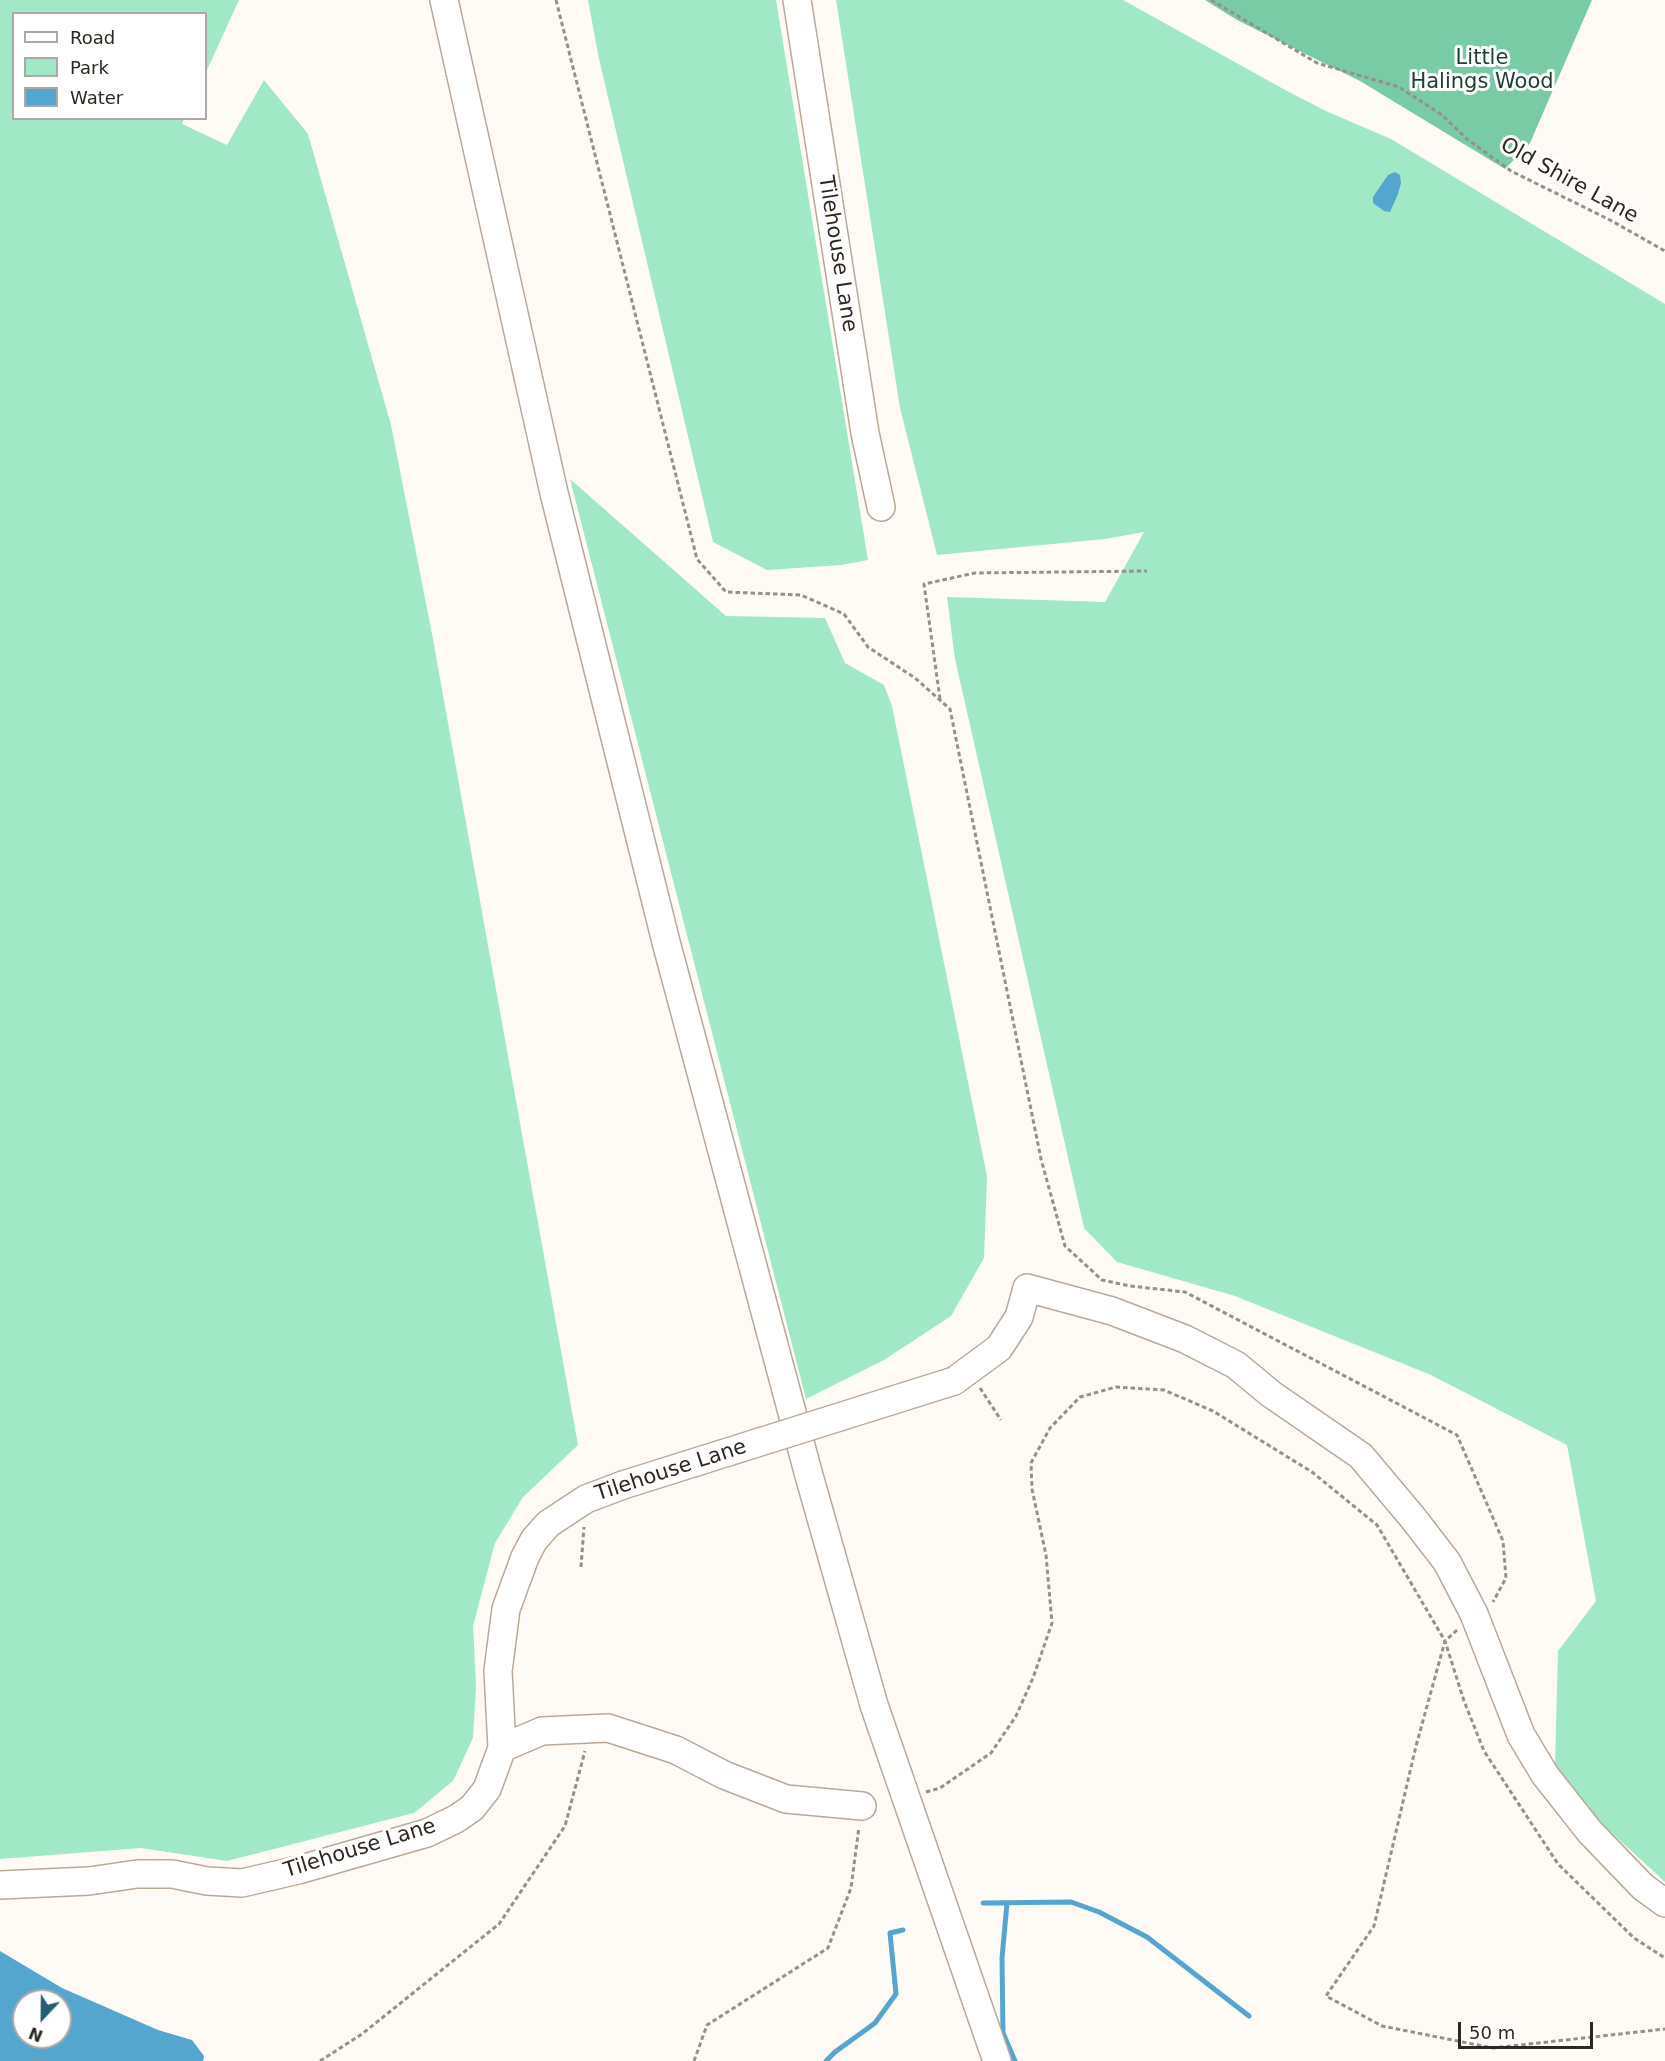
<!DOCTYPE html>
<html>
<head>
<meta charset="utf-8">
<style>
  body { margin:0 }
  #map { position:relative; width:1665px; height:2061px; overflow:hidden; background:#fefbf7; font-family:"DejaVu Sans",sans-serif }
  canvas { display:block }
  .legend { position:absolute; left:12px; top:12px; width:195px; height:108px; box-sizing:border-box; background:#fff; border:2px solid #aba9a6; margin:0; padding:8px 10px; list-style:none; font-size:18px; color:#2e2720 }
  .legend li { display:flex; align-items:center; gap:12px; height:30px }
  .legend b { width:30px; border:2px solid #aba9a6 }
  .north { position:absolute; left:12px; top:1989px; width:60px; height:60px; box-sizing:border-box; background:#fff; border:2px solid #aba9a6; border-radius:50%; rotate:202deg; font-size:16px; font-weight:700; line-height:24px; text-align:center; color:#2e2720 }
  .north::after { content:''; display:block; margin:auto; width:21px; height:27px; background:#255e77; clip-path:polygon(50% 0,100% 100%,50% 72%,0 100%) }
  .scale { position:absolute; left:1458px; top:2022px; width:135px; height:27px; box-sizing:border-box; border:3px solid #2e2720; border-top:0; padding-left:8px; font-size:18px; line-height:21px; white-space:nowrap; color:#2e2720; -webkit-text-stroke:4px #fff; paint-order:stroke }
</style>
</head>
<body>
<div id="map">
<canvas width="1665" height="2061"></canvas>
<ul class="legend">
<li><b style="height:8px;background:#fff"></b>Road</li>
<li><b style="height:16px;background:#a0e8c6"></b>Park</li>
<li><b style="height:16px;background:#55a6ce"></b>Water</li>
</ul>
<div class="north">N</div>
<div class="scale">50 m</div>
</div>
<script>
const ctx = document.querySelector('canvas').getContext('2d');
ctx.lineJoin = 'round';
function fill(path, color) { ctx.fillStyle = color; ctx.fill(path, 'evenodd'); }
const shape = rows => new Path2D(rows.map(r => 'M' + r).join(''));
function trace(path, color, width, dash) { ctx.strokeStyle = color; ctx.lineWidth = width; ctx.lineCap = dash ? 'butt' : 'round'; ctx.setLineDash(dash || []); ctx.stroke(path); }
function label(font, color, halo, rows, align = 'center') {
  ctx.font = font + ' "DejaVu Sans",sans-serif'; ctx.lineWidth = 6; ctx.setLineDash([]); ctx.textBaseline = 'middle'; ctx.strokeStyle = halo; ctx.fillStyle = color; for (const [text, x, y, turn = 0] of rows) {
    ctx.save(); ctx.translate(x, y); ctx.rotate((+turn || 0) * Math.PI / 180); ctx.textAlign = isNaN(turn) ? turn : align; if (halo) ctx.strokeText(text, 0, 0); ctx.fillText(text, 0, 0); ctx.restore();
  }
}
fill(shape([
  [0,0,239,0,206,72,206,14,14,14,14,118,184,119,182,124,227,145,264,80,308,134,391,425,432,634,578,1445,523,1497,495,1543,473,1626,476,1686,473,1738,453,1781,414,1813,227,1861,141,1848,0,1859],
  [588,0,776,0,868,560,841,565,767,570,713,542,599,59],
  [836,0,1123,0,1287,91,1326,111,1391,139,1665,304,1665,1882,1601,1823,1555,1765,1558,1651,1596,1601,1567,1445,1431,1375,1235,1296,1117,1262,1084,1228,955,659,947,597,1105,602,1144,532,1105,539,937,555,900,408],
  [570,479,726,616,825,618,845,663,884,685,892,706,987,1176,984,1258,951,1316,884,1360,806,1399]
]), '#a0e8c6');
fill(shape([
  [1205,0,1592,0,1530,143,1505,169,1360,81,1237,20]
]), '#79cba6');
fill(shape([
  [1395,172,1400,175,1401,183,1398,194,1390,212,1384,211,1373,203,1373,197,1388,175],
  [0,1951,62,1988,158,2030,192,2040,204,2056,203,2061,0,2061],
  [24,2001,60,2001,60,2037,24,2037]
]), '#55a6ce');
trace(shape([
  [983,1903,1071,1902,1099,1912,1147,1937,1249,2016],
  [1007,1903,1002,1958,1003,2033,1015,2061],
  [826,2061,835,2052,875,2023,896,1994,890,1933,903,1930]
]), '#55a6ce', 5);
const minor = shape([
  [444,0,554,493,666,942,808,1472,874,1705,997,2061],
  [797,0,865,433,881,507],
  [954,1381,999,1348,1019,1317,1027,1288,1112,1311,1185,1339,1236,1365,1271,1394,1361,1456,1413,1518,1447,1562,1474,1614,1521,1735,1545,1775,1590,1832,1643,1887,1665,1903],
  [502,1748,542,1731,608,1728,676,1750,724,1775,786,1799,862,1806],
  [0,1885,89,1881,137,1874,172,1874,207,1881,242,1883,298,1870,427,1833,456,1819,472,1808,487,1789,502,1748,498,1671,506,1609,525,1557,534,1540,548,1524,586,1499,623,1485]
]);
trace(minor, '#baa997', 30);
trace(shape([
  [556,0,697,559,726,592,801,595,844,614,868,647,915,678,950,709,1041,1159,1065,1246,1102,1280,1130,1286,1185,1292,1457,1435,1503,1541,1506,1578,1493,1602],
  [1211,0,1317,63,1399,87,1442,115,1467,139,1511,171,1610,220,1665,251],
  [940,699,924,584,975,573,1147,571],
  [980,1388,1001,1420],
  [581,1567,584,1527],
  [1457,1630,1445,1641,1416,1746,1374,1926,1326,1996,1382,2026,1493,2048,1665,2029],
  [926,1792,940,1788,991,1753,1016,1716,1033,1678,1052,1623,1046,1555,1032,1489,1031,1463,1050,1428,1080,1397,1116,1387,1164,1390,1213,1411,1312,1472,1377,1525,1445,1641,1464,1701,1484,1751,1558,1864,1634,1938,1665,1958],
  [320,2061,362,2034,499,1924,565,1826,585,1751],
  [694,2061,707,2025,828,1948,851,1888,859,1827]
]), '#95908a', 3, [4.5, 3]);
trace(minor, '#fff', 27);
const minorBridge = shape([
  [623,1485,954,1381]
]);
trace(minorBridge, '#baa997', 30, []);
trace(minorBridge, '#fff', 27);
label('21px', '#1b3f30', '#fff', [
  ["Little",1482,59],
  ["Halings Wood",1482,83]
]);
label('21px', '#2e2720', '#fff', [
  ["Old Shire Lane",1569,181,29],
  ["Tilehouse Lane",837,254,81],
  ["Tilehouse Lane",671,1471,-18],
  ["Tilehouse Lane",360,1849,-17]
]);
</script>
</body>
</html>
